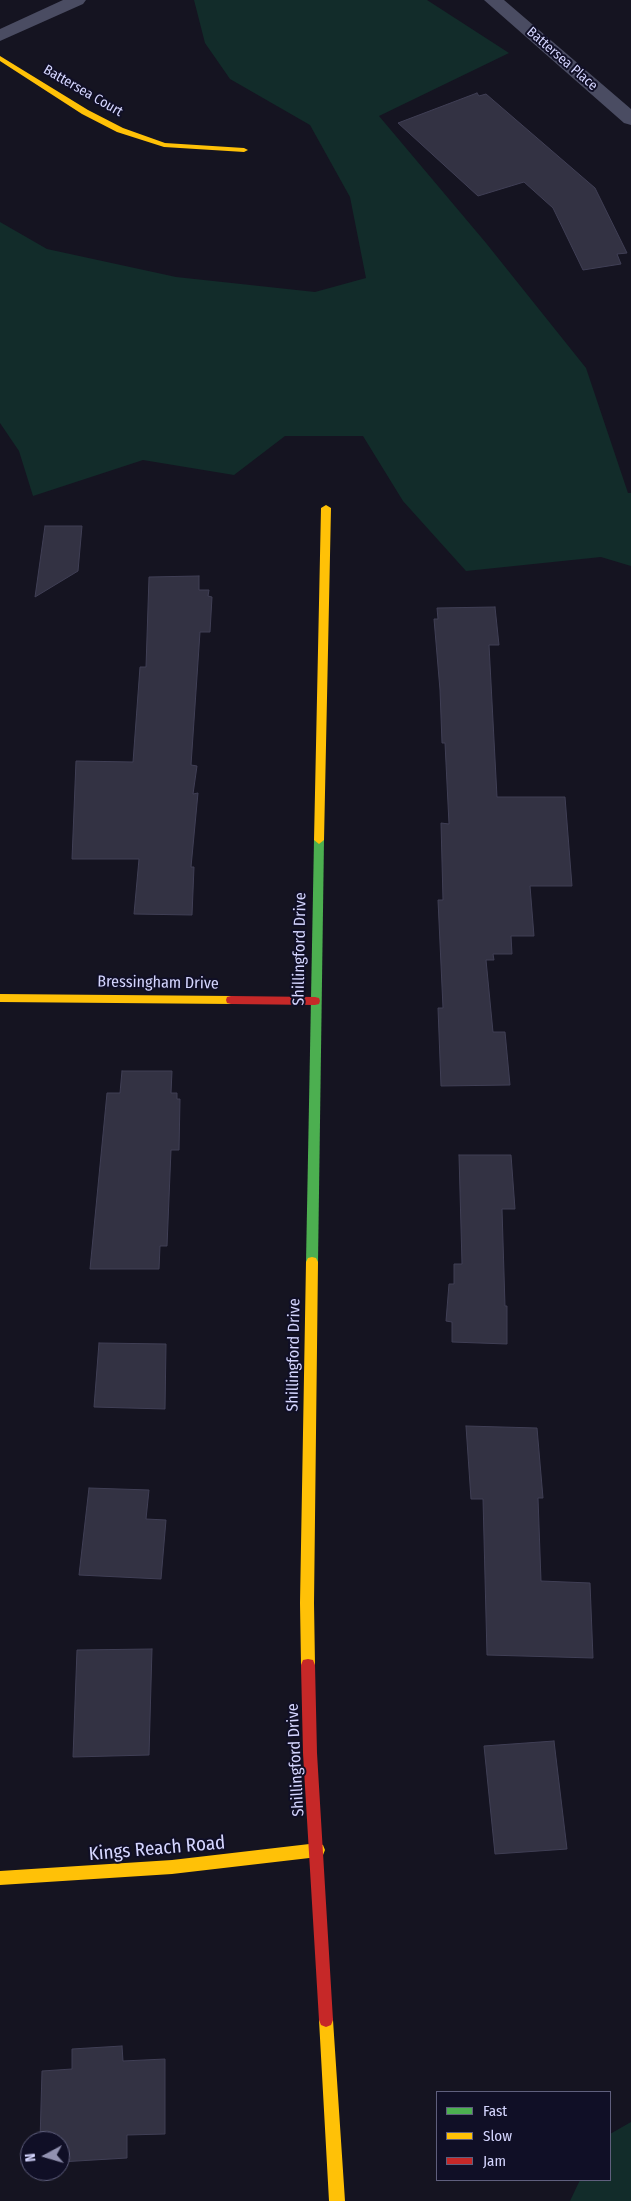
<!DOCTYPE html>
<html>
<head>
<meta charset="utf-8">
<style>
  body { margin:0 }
  #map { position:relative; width:631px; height:2201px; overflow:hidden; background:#151421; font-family:"Fira Sans Condensed",sans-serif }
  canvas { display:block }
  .legend { position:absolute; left:436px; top:2091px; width:175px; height:90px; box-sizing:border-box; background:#100f26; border:1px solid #5f5f7d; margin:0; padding:6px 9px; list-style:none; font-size:15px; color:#d5d6ff }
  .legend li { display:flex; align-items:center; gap:10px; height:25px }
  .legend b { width:25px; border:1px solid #5f5f7d }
  .north { position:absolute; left:20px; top:2131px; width:50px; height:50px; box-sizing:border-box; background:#100f26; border:1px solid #5f5f7d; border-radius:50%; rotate:264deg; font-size:14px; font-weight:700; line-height:20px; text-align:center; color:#d5d6ff }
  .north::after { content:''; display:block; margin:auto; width:18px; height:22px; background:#9292b1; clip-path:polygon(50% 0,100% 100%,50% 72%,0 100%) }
</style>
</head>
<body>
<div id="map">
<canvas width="631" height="2201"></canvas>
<ul class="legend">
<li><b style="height:6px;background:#4caf50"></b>Fast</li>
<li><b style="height:6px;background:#ffc107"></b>Slow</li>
<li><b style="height:6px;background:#c62828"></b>Jam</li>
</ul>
<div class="north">N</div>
</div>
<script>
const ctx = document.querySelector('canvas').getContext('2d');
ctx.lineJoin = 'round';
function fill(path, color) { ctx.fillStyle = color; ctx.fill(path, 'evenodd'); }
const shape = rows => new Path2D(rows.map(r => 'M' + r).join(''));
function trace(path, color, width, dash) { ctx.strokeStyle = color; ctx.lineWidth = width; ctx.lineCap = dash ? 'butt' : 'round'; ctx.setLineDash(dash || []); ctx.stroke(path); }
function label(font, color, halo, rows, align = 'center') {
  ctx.font = font + ' "Fira Sans Condensed",sans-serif'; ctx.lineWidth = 4; ctx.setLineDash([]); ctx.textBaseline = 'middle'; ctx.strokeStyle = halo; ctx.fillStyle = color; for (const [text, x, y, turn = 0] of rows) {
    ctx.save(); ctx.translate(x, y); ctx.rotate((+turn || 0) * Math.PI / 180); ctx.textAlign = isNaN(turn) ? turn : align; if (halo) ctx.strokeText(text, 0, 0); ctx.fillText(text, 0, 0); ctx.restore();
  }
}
fill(shape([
  [194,0,427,0,509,53,379,116,486,243,586,368,628,493,631,493,631,566,601,557,466,571,403,501,363,436,285,436,234,475,143,460,33,496,19,451,0,423,0,222,47,249,176,277,315,292,366,278,350,197,310,125,230,79,205,43],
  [631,2122,631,2201,570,2201,580,2180,610,2180,610,2134]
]), '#122c2a');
const building = shape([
  [477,93,479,96,486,94,595,188,627,253,617,254,621,264,583,270,553,208,524,182,478,196,398,123,477,93],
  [45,526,82,526,78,571,35,597,45,526],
  [199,576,199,590,209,590,208,596,212,597,210,632,200,632,191,765,197,766,193,794,198,793,191,867,194,867,192,915,134,914,139,859,72,859,76,761,133,762,140,667,146,667,149,577,199,576],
  [495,607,499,645,489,645,497,797,565,797,572,886,530,886,534,936,511,936,512,954,493,954,494,960,486,960,493,1032,505,1032,510,1085,441,1086,438,1008,443,1008,438,900,443,900,441,823,449,824,445,743,442,743,440,690,434,619,438,619,437,608,495,607],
  [122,1071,172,1071,171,1093,177,1093,177,1099,180,1099,179,1150,171,1150,167,1246,160,1246,159,1269,90,1269,107,1093,120,1093,122,1071],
  [459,1155,511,1155,515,1209,502,1209,505,1306,507,1306,507,1344,452,1342,452,1322,446,1321,449,1284,454,1284,454,1264,462,1264,459,1155],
  [99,1343,166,1344,165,1409,94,1407,99,1343],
  [466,1426,537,1428,543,1498,538,1498,541,1581,590,1583,593,1658,487,1655,483,1499,471,1499,466,1426],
  [89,1488,149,1490,146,1519,166,1520,161,1579,79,1575,89,1488],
  [152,1649,149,1755,73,1757,77,1650,152,1649],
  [554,1741,567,1849,495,1854,484,1746,554,1741],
  [122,2046,123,2061,165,2059,165,2134,127,2135,127,2158,60,2162,60,2141,40,2141,42,2071,72,2069,72,2049,122,2046]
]);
fill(building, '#333243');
trace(building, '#403f55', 1);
fill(shape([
  [63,0,86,0,83,4,0,41,0,29,63,0],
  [484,0,504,0,631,109,631,125,624,123,484,0]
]), '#4a4c62');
fill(shape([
  [319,836,324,840,318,1262,316,1266,312,1267,308,1266,306,1262,314,840,319,836]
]), '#4caf50');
fill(shape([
  [0,56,88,110,123,128,165,143,244,148,248,150,244,152,164,147,117,132,82,114,0,61,0,56],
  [326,505,331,508,324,840,319,844,314,840,321,508,326,505],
  [0,994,231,996,235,997,236,1000,235,1003,231,1004,0,1002,0,994],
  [312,1257,316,1258,318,1262,314,1603,315,1665,313,1670,308,1671,303,1670,301,1665,300,1603,306,1262,308,1258,312,1257],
  [318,1843,323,1845,325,1850,323,1855,318,1857,172,1874,0,1885,0,1871,172,1860,318,1843],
  [326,2013,331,2015,333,2020,345,2201,329,2201,319,2020,321,2015,326,2013]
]), '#ffc107');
fill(shape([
  [231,996,315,997,319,998,320,1001,319,1004,315,1005,231,1004,227,1003,226,1000,227,997,231,996],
  [308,1659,313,1660,315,1665,317,1753,333,2020,331,2025,326,2027,321,2025,319,2020,303,1753,301,1665,303,1660,308,1659]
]), '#c62828');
label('14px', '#d5d6ff', '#100f26', [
  ["Battersea Place",562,59,41],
  ["Battersea Court",83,91,30]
]);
label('16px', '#d5d6ff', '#100f26', [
  ["Shillingford Drive",300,949,-89],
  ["Bressingham Drive",158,983,1],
  ["Shillingford Drive",294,1355,-89],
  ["Shillingford Drive",296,1760,-93]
]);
label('19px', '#d5d6ff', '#100f26', [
  ["Kings Reach Road",157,1849,-5]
]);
</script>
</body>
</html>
